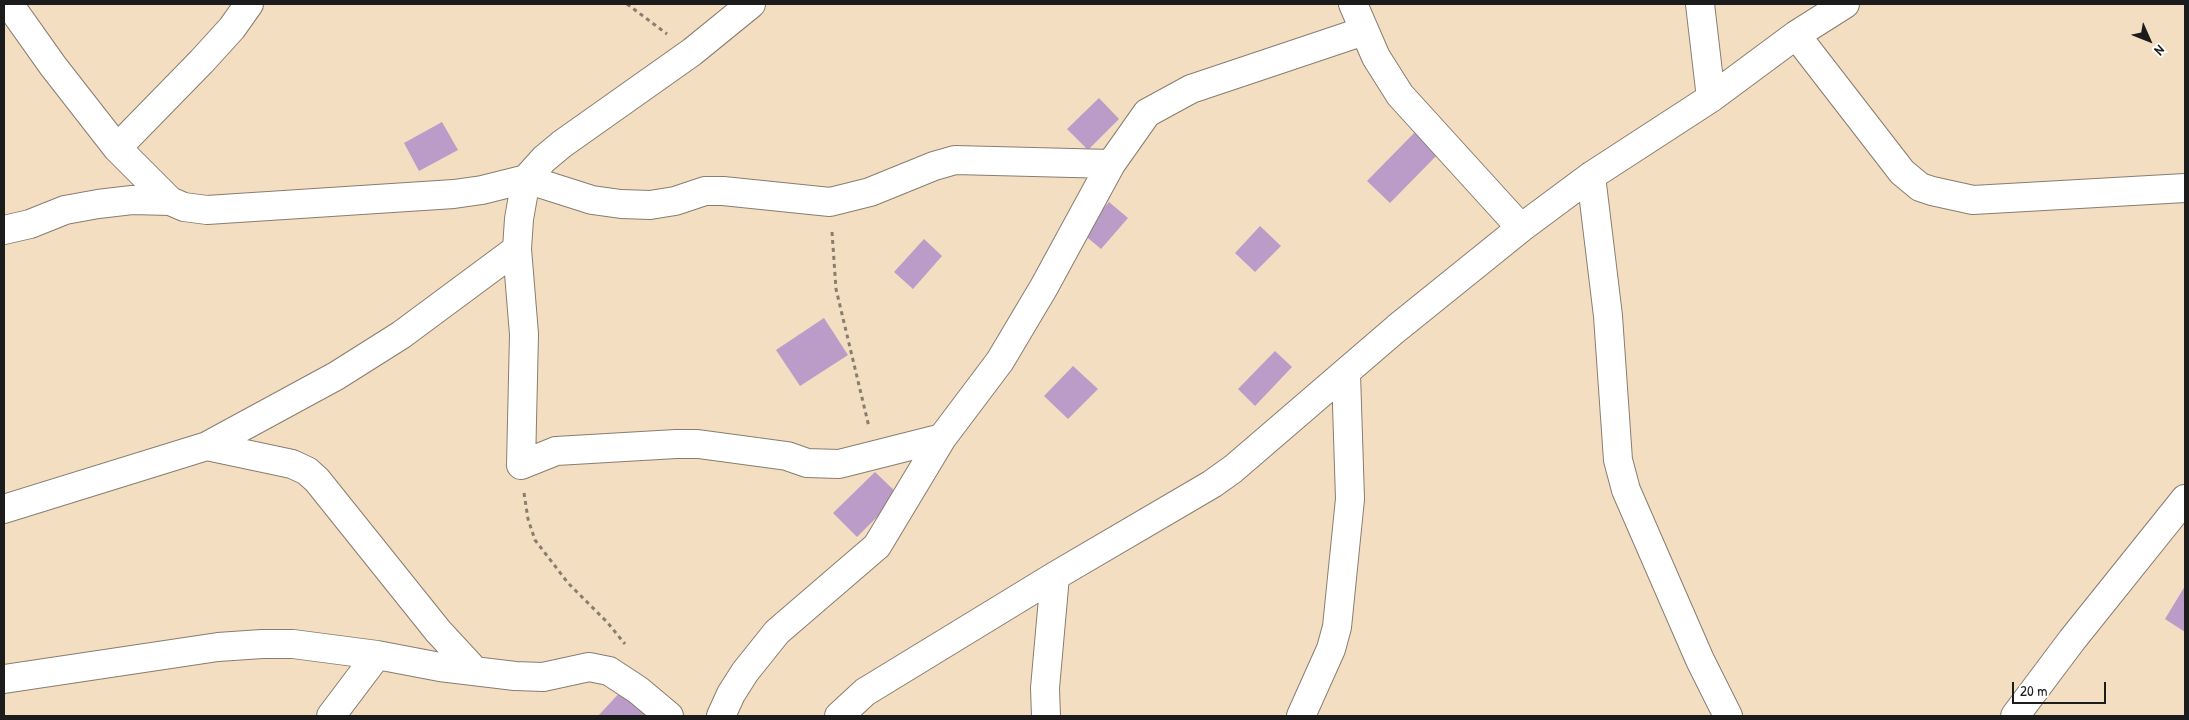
<!DOCTYPE html>
<html>
<head>
<meta charset="utf-8">
<style>
  body { margin:0 }
  #map { position:relative; width:2189px; height:720px; overflow:hidden; background:#f3dec2; font-family:"Patrick Hand",sans-serif }
  canvas { display:block }
  .frame { position:absolute; inset:0; border:5px solid #1c1c1c; pointer-events:none }
  .north { position:absolute; left:2124px; top:15px; width:50px; height:50px; -webkit-text-stroke:4px #fff; paint-order:stroke; rotate:134deg; font-size:14px; font-weight:700; line-height:20px; text-align:center; color:#1c1c1c }
  .north::after { content:''; display:block; margin:auto; width:18px; height:22px; background:#1c1c1c; clip-path:polygon(50% 0,100% 100%,50% 72%,0 100%) }
  .scale { position:absolute; left:2012px; top:682px; width:94px; height:22px; box-sizing:border-box; border:2px solid #1c1c1c; border-top:0; padding-left:6px; font-size:15px; line-height:18px; white-space:nowrap; color:#1c1c1c; -webkit-text-stroke:4px #fff; paint-order:stroke }
</style>
</head>
<body>
<div id="map">
<canvas width="2189" height="720"></canvas>
<div class="frame"></div>
<div class="north">N</div>
<div class="scale">20 m</div>
</div>
<script>
const ctx = document.querySelector('canvas').getContext('2d');
ctx.lineJoin = 'round';
function fill(path, color) { ctx.fillStyle = color; ctx.fill(path, 'evenodd'); }
const shape = rows => new Path2D(rows.map(r => 'M' + r).join(''));
function trace(path, color, width, dash) { ctx.strokeStyle = color; ctx.lineWidth = width; ctx.lineCap = dash ? 'butt' : 'round'; ctx.setLineDash(dash || []); ctx.stroke(path); }
fill(shape([
  [1099,98,1119,119,1088,150,1067,129],
  [442,122,458,150,419,171,404,143],
  [1418,129,1441,151,1390,203,1367,181],
  [1109,202,1128,218,1101,249,1082,233],
  [1260,226,1281,246,1255,272,1235,253],
  [924,239,942,256,913,289,894,272],
  [824,318,848,355,800,386,776,350],
  [1275,351,1292,367,1255,406,1238,389],
  [1073,366,1098,389,1068,419,1044,396],
  [875,472,899,495,857,537,833,513],
  [2185,586,2185,632,2165,619],
  [623,689,652,716,598,716]
]), '#bb9bc8');
const street = shape([
  [9,4,53,66,117,148,170,201,184,207,207,210,454,194,482,190,526,179,592,200,621,204,650,205,675,201,705,191,723,191,830,202,870,192,934,166,955,160,1111,164],
  [751,4,692,52,562,144,544,159,526,179,519,219,517,249,524,334,521,465,556,451,676,444,698,444,787,456,807,463,839,464,942,438],
  [1353,4,1376,57,1400,95,1521,228],
  [1700,4,1711,98],
  [1796,35,1902,172,1920,187,1932,191,1973,200,2185,188],
  [117,148,202,61,232,28,249,4],
  [1591,176,1608,316,1618,460,1626,490,1700,660,1728,716],
  [4,230,30,224,65,210,98,204,132,200,170,201],
  [207,446,336,376,401,335,517,249],
  [4,509,207,446,292,464,307,471,317,480,438,631,475,671],
  [4,679,218,647,262,644,293,644,377,655,440,667,515,676,543,677,589,667,609,671,638,690,669,716],
  [331,716,377,655],
  [721,716,731,694,745,672,777,632,877,546,942,438,1000,361,1044,287,1111,164,1147,113,1191,89,1364,31],
  [839,716,865,692,1055,576,1212,484,1233,469,1397,328,1521,228,1591,176,1711,98,1796,35,1845,4],
  [1046,716,1045,688,1055,576],
  [1301,716,1331,649,1337,627,1350,499,1346,374],
  [2015,716,2072,640,2185,499]
]);
trace(street, '#887d6f', 30);
trace(shape([
  [627,4,667,34],
  [832,232,836,289,869,427],
  [524,493,528,519,535,540,568,583,607,622,625,644]
]), '#887d6f', 3, [4, 4]);
trace(street, '#fff', 28);
</script>
</body>
</html>
